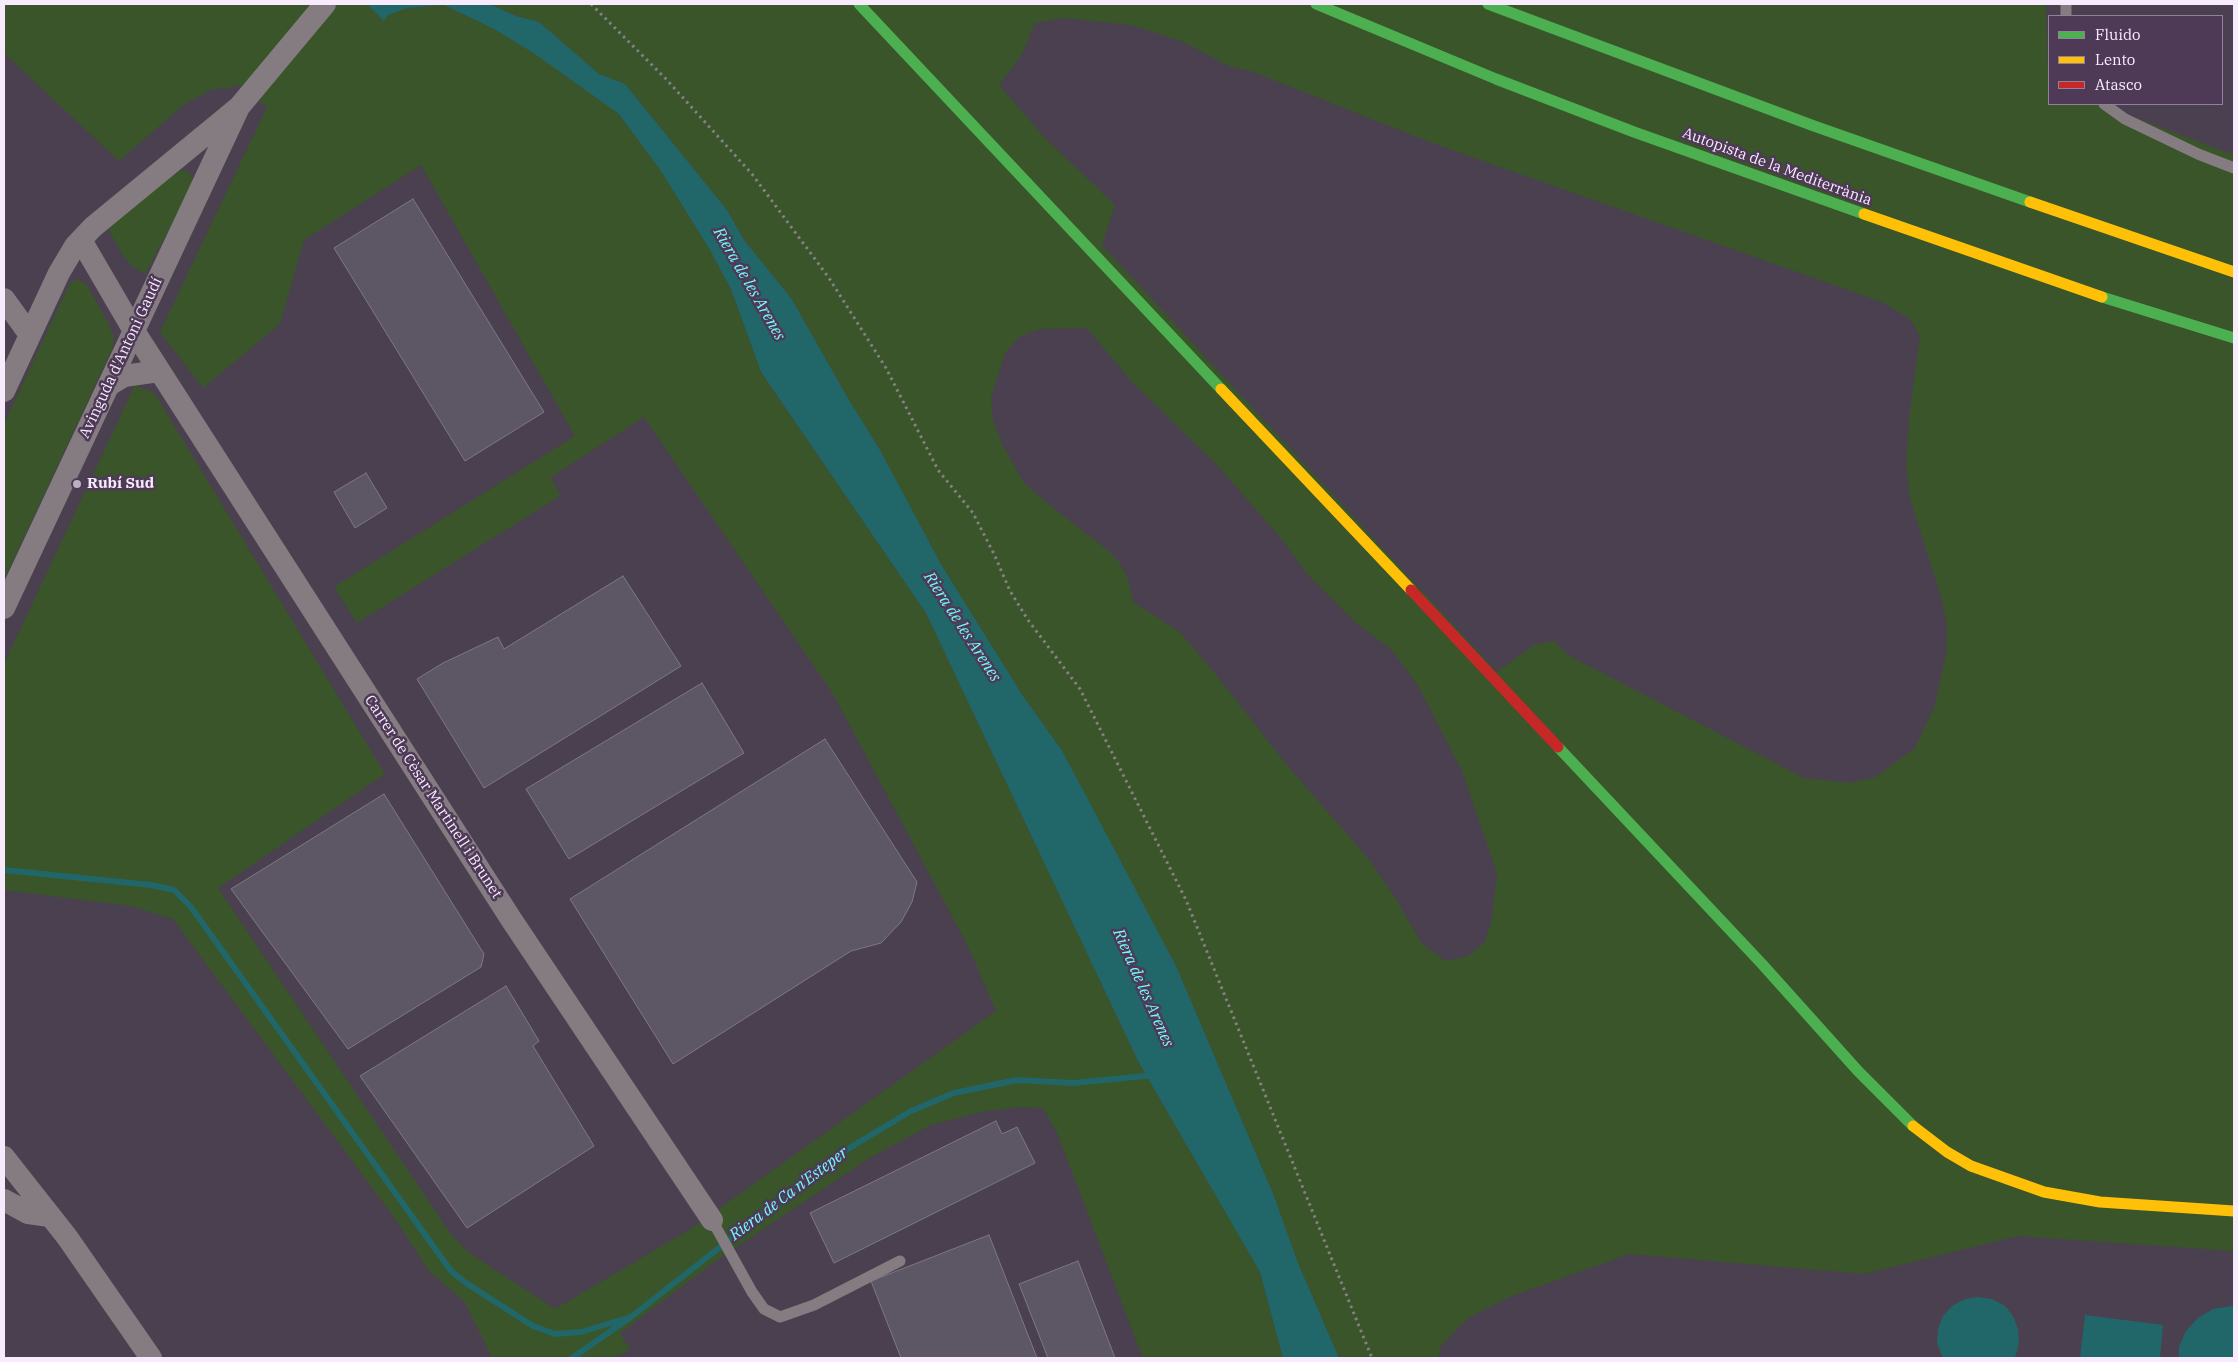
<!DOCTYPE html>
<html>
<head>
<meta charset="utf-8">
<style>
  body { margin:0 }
  #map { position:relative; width:2238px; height:1362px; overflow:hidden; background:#4b4050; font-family:"IBM Plex Serif",serif }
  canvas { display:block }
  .frame { position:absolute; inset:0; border:5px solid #f8ebfe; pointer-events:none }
  .legend { position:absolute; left:2048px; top:15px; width:175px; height:90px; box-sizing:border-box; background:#4e3957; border:1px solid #92809a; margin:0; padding:6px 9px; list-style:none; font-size:15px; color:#f8ebfe }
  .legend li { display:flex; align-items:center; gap:10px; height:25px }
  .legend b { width:25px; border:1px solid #92809a }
</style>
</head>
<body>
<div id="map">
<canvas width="2238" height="1362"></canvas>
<div class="frame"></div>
<ul class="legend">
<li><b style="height:6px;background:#4caf50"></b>Fluido</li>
<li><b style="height:6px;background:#ffc107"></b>Lento</li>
<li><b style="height:6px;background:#c62828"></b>Atasco</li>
</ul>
</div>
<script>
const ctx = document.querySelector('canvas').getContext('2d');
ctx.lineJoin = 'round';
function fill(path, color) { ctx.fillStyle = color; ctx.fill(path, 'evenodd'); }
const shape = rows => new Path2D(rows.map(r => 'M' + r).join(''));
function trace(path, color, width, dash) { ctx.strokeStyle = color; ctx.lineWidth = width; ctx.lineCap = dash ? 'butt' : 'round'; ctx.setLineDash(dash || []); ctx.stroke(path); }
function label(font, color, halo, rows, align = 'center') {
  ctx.font = font + ' "IBM Plex Serif",serif'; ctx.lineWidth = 5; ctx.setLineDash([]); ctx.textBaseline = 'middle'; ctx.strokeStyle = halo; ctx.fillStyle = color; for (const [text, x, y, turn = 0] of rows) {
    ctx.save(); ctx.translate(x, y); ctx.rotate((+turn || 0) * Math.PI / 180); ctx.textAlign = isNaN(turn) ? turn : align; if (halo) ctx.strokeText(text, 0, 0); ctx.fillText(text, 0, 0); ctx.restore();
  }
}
fill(shape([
  [4,4,367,4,384,21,388,15,407,8,444,5,494,29,532,52,619,114,661,171,710,250,731,289,761,372,926,613,1138,1061,1260,1272,1283,1358,1143,1358,1057,1133,1043,1108,1019,1107,985,1111,931,1125,871,1157,717,1260,620,1333,630,1350,612,1358,485,1358,491,1355,464,1301,429,1271,396,1220,173,919,131,906,4,890,4,664,135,385,155,394,385,774,218,888,450,1233,468,1252,555,1309,692,1228,996,1011,968,946,833,694,644,417,551,477,560,496,357,623,334,587,575,436,421,165,304,240,280,324,203,388,160,332,267,107,237,84,232,88,213,89,186,103,119,161,4,53],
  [489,4,2046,4,2049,104,2099,104,2234,155,2234,1251,2018,1236,1864,1274,1629,1254,1507,1298,1468,1318,1441,1346,1438,1358,1339,1358,1298,1263,1274,1196,1176,966,1061,749,1023,696,942,566,880,450,849,400,791,298,744,240,727,210,625,84,599,74,539,22,516,16],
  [1064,18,1131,25,1181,41,1229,66,1251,71,1427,141,1882,302,1910,319,1920,336,1910,410,1906,462,1910,499,1942,600,1947,626,1947,650,1934,708,1914,749,1875,777,1851,783,1804,778,1568,655,1554,641,1534,645,1497,672,1102,245,1115,205,1045,138,999,85,1022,54,1035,23],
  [1087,328,1132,382,1219,467,1280,537,1308,575,1356,623,1391,649,1417,684,1462,771,1497,873,1492,919,1485,942,1468,956,1446,961,1422,944,1396,899,1367,857,1290,769,1217,676,1180,632,1133,602,1129,582,1120,563,1105,548,1057,511,1024,483,1002,444,993,420,991,397,1005,353,1019,337,1039,329],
  [180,170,190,172,193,184,145,274,132,266,122,254,107,227],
  [77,279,87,285,107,321,114,337,113,347,4,580,4,424,70,283]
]), '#395529');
fill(shape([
  [367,4,489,4,516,16,539,22,599,74,625,84,727,210,744,240,791,298,849,400,880,450,942,566,1023,696,1061,749,1091,805,1176,966,1274,1196,1298,1263,1339,1358,1283,1358,1260,1272,1138,1061,926,613,761,372,731,289,710,250,661,171,619,114,532,52,494,29,444,5,407,8,388,15,384,21],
  [1978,1297,1992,1299,2005,1306,2013,1316,2018,1329,2019,1342,2016,1355,2014,1358,1943,1358,1937,1343,1938,1329,1943,1316,1952,1306,1965,1299],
  [2231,1306,2234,1307,2234,1358,2179,1358,2179,1347,2186,1331,2198,1318,2213,1309],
  [2085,1315,2163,1325,2160,1358,2080,1358]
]), '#216769');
trace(shape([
  [4,870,151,885,174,890,191,907,451,1271,466,1283,533,1326,555,1334,581,1332,631,1317],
  [572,1358,631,1317,836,1156,911,1111,954,1093,1017,1080,1074,1083,1154,1075]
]), '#216769', 6);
const building = shape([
  [413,199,544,412,465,461,334,248,413,199],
  [366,473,387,508,355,528,334,492,366,473],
  [623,576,681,666,484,788,417,679,443,663,498,637,504,649,623,576],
  [702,683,744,753,569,859,526,789,702,683],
  [825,739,917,882,912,902,901,922,881,943,851,951,673,1064,570,899,825,739],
  [384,794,484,954,481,967,348,1049,231,889,384,794],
  [506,986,539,1041,533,1046,594,1146,467,1228,360,1076,506,986],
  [996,1121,1002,1134,1017,1127,1035,1163,834,1263,810,1213,996,1121],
  [989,1235,1037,1358,901,1358,871,1281,989,1235],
  [1078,1261,1115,1358,1048,1358,1019,1284,1078,1261]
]);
fill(building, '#5d5765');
trace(building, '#7e7786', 1);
trace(shape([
  [591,4,666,79,752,174,829,278,886,368,938,470,973,513,995,556,1010,591,1028,620,1080,689,1186,900,1372,1358]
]), '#867f84', 3, [2.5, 4]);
trace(shape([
  [2066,16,2066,4],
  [2104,104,2125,119,2198,154,2234,168],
  [712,1220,752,1292,764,1309,780,1317,814,1305,900,1261]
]), '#847c80', 11);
trace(shape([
  [81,240,134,331,511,919,712,1220],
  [4,299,30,335],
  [109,385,124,376,159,371],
  [4,391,59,273,75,246,93,227,239,107,325,4],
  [4,608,239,107],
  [4,1157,67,1237,151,1358],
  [4,1200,28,1213,50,1216]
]), '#847c80', 22);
trace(shape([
  [859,4,1221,389],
  [1316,4,1496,79,1634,132,1864,214],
  [1488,4,1814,126,2030,202],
  [2102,297,2234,338],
  [1558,747,1762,964,1858,1071,1913,1126]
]), '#4caf50', 11);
trace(shape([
  [2030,202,2234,272],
  [1864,214,2102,297],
  [1221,389,1411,590],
  [1913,1126,1947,1152,1971,1166,2044,1192,2100,1202,2234,1211]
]), '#ffc107', 11);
trace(shape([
  [1411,590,1558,747]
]), '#c62828', 11);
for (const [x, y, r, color] of [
  [77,484,5,"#bbafc1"]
]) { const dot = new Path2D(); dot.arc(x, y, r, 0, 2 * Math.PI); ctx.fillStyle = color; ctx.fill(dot); trace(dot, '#4e3957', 2); }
label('15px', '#f8ebfe', '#4e3957', [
  ["Autopista de la Mediterrània",1777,167,20],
  ["Avinguda d'Antoni Gaudí",121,358,-65],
  ["Carrer de Cèsar Martinell i Brunet",433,797,57]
]);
label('bold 15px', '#f8ebfe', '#4e3957', [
  ["Rubí Sud",87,484]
], 'left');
label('italic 16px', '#71fcfc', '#4e3957', [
  ["Riera de les Arenes",749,284,60],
  ["Riera de les Arenes",962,627,57],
  ["Riera de les Arenes",1143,988,66],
  ["Riera de Ca n'Esteper",789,1194,-37]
]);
</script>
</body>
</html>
